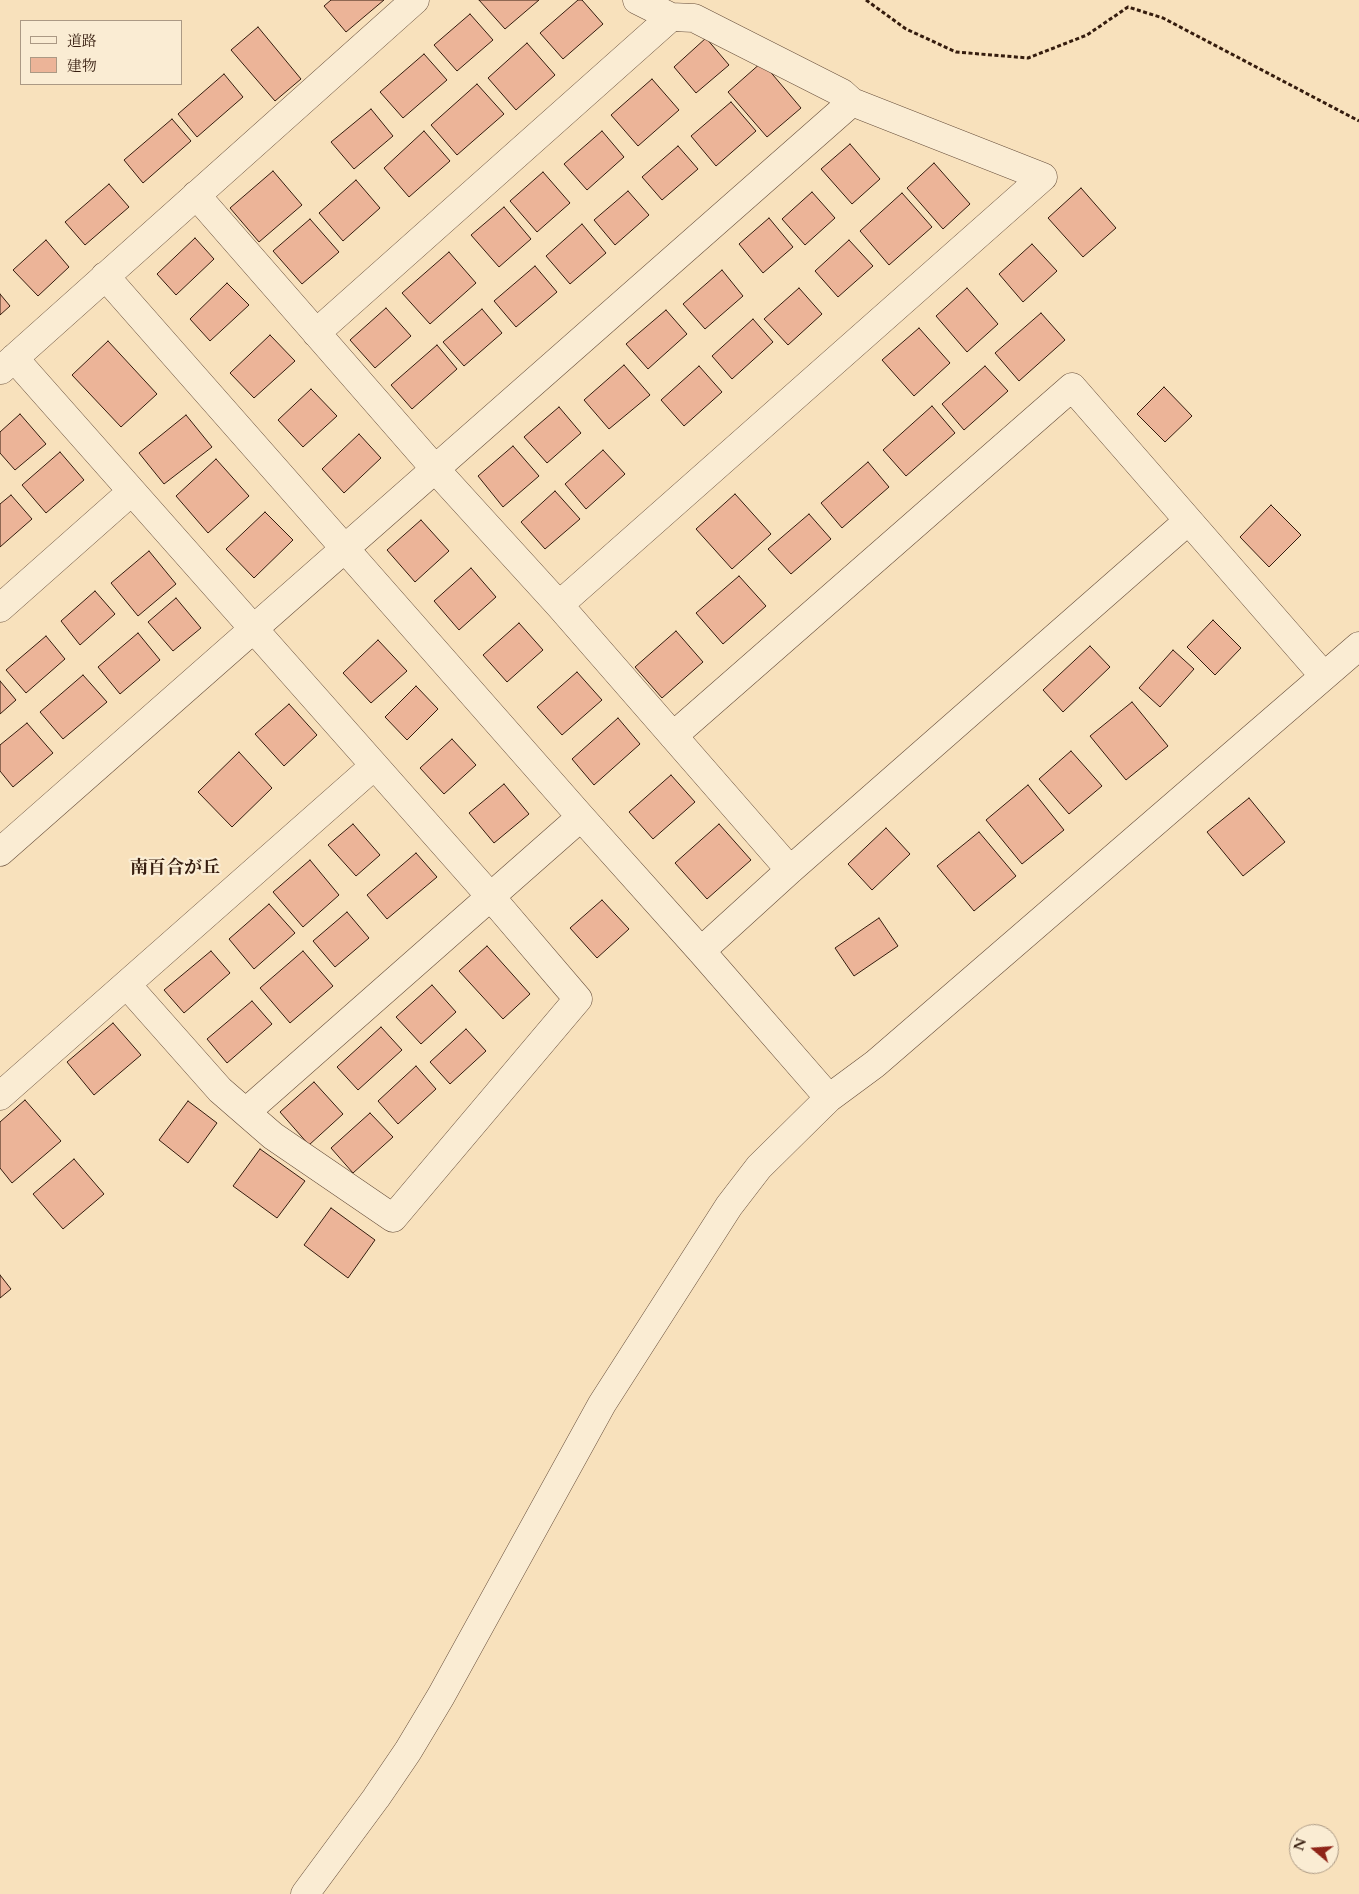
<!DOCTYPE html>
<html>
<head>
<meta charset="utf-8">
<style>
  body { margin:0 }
  #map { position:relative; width:1359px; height:1894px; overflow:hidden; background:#f8e1bc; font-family:Cardo,"Noto Serif JP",serif }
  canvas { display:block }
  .legend { position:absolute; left:20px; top:20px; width:162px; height:65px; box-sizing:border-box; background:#faecd3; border:1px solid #ab9984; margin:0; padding:6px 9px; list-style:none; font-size:15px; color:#351c0e }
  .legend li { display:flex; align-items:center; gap:10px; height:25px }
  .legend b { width:25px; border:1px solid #ab9984 }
  .north { position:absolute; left:1289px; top:1824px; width:50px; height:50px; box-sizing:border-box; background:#faecd3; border:1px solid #ab9984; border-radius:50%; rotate:288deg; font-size:14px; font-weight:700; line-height:20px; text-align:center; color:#351c0e }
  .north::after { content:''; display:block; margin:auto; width:18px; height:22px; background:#8f2418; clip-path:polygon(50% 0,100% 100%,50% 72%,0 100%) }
</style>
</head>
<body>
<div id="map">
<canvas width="1359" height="1894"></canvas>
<ul class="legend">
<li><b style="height:6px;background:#faecd3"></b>道路</li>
<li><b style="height:14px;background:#ecb498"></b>建物</li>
</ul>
<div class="north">N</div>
</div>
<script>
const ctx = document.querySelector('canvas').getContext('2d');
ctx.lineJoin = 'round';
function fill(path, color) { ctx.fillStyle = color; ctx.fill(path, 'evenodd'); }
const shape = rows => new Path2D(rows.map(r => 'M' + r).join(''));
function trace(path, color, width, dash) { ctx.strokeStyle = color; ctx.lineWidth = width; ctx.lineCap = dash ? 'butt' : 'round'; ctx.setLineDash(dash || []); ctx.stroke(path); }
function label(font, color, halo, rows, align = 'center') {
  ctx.font = font + ' Cardo,"Noto Serif JP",serif'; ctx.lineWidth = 4.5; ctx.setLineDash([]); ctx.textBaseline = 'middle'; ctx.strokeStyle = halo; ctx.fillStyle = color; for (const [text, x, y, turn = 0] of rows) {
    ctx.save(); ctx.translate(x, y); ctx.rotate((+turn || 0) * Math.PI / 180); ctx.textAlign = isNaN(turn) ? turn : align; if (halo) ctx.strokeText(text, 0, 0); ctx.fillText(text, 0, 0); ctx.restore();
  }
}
const building = shape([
  [331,0,384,0,346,32,324,6,331,0],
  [479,0,539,0,505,29,479,0],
  [578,0,582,0,603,24,563,59,540,33,578,0],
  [470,14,493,40,457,71,434,45,470,14],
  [258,27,301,79,275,101,231,50,258,27],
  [706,38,729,65,696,93,674,67,706,38],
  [527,43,555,75,516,110,488,78,527,43],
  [424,54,447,80,403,118,380,92,424,54],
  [762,62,801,108,767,137,728,92,762,62],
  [224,74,243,97,197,137,178,114,224,74],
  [652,79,679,110,638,146,611,115,652,79],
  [477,84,504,114,457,155,431,125,477,84],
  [731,102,756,131,716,166,691,136,731,102],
  [371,109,393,136,354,169,331,142,371,109],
  [172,119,191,141,143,183,124,160,172,119],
  [424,131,450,161,409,197,384,168,424,131],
  [602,131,624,157,587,190,564,164,602,131],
  [850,144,880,179,852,204,821,169,850,144],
  [678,146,698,169,662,200,642,177,678,146],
  [934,163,970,204,943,229,907,188,934,163],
  [273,171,302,205,259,242,230,208,273,171],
  [543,172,570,203,537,232,510,201,543,172],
  [356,180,380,208,343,241,319,213,356,180],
  [109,184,129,207,85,245,65,222,109,184],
  [1081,188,1116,228,1083,257,1048,218,1081,188],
  [628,191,649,215,615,245,594,220,628,191],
  [812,192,835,218,805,245,782,219,812,192],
  [902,193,932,227,889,265,860,231,902,193],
  [504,207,531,239,499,267,471,235,504,207],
  [769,218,793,247,763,273,739,244,769,218],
  [310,219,339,252,302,284,273,251,310,219],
  [582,224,606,253,570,284,546,256,582,224],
  [195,238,214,259,176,295,157,274,195,238],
  [46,240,69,267,38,296,13,270,46,240],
  [849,240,873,266,838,297,815,271,849,240],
  [1032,244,1057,271,1023,302,999,274,1032,244],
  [449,252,476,283,430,324,402,293,449,252],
  [535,266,557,292,516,327,494,301,535,266],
  [722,270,743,296,705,329,683,304,722,270],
  [227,283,249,305,210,341,190,319,227,283],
  [799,288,822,314,788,345,764,319,799,288],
  [967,288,998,324,967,352,936,316,967,288],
  [0,294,10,306,0,315,0,294],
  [386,308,411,336,375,368,350,340,386,308],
  [482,309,502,333,464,366,443,342,482,309],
  [666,310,687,334,648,369,626,344,666,310],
  [1041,313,1065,340,1019,381,995,353,1041,313],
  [753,319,773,342,732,379,712,356,753,319],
  [919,328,950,363,914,396,882,360,919,328],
  [270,335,295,361,254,398,230,373,270,335],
  [108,341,157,394,121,427,72,375,108,341],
  [437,345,457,369,412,409,391,385,437,345],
  [624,365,650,395,609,429,584,400,624,365],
  [699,366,722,392,684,426,661,400,699,366],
  [985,366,1008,391,964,430,942,404,985,366],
  [1164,387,1192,416,1165,442,1137,414,1164,387],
  [311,389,337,416,303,447,278,420,311,389],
  [932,406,955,433,906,476,883,450,932,406],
  [559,407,581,433,547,463,524,437,559,407],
  [20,414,46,444,15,470,0,453,0,432,20,414],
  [186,415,212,447,164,484,139,453,186,415],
  [359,434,381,458,344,493,322,469,359,434],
  [513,446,539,476,503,507,478,476,513,446],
  [603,450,625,474,586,509,565,484,603,450],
  [60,452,84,480,46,513,22,485,60,452],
  [216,459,249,496,208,533,176,496,216,459],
  [868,462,889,487,842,528,821,503,868,462],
  [555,491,580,519,545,549,521,522,555,491],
  [735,494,771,534,732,569,696,529,735,494],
  [11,495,32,519,0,547,0,504,11,495],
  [1271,505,1301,535,1269,567,1240,537,1271,505],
  [265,512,293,540,254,578,226,549,265,512],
  [809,514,831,539,791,574,768,549,809,514],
  [421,520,449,551,415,582,387,550,421,520],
  [149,551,176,584,138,616,111,583,149,551],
  [471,568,496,597,459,630,434,601,471,568],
  [739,576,766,606,723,644,696,613,739,576],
  [95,591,115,614,80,645,61,621,95,591],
  [176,598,201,628,173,651,148,622,176,598],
  [1213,620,1241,648,1215,675,1187,647,1213,620],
  [519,623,543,650,507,682,483,655,519,623],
  [676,631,703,662,662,698,635,667,676,631],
  [138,633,160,660,120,694,98,667,138,633],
  [46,636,65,659,26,693,6,670,46,636],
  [378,640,407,671,371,703,343,673,378,640],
  [1090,646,1110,667,1063,712,1043,690,1090,646],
  [1173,650,1194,669,1160,707,1139,688,1173,650],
  [577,672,602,700,562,735,537,707,577,672],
  [83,675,107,702,63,739,40,712,83,675],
  [0,681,16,700,0,714,0,681],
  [416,686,438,709,407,740,385,717,416,686],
  [1132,702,1168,746,1126,780,1090,736,1132,702],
  [289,704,317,735,284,766,255,734,289,704],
  [618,718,640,744,594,785,572,759,618,718],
  [27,723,53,753,13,787,0,771,0,745,27,723],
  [452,739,476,765,444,794,420,768,452,739],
  [1071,751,1102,786,1069,814,1039,779,1071,751],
  [239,752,272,788,232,827,198,792,239,752],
  [671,775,695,802,653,839,629,812,671,775],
  [504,784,529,814,494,843,469,813,504,784],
  [1028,785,1064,830,1022,864,986,820,1028,785],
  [1249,798,1285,842,1243,876,1207,832,1249,798],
  [353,824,380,855,356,876,328,845,353,824],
  [719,824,751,860,707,899,675,863,719,824],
  [886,828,910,854,872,890,848,864,886,828],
  [979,832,1016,876,974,911,937,866,979,832],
  [416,853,437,877,387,919,367,895,416,853],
  [310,860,339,895,303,927,273,892,310,860],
  [602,900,629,929,597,958,570,928,602,900],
  [269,904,295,933,254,969,229,939,269,904],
  [347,912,369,938,335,967,313,941,347,912],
  [879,918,898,946,854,976,835,948,879,918],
  [487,946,530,994,503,1019,459,971,487,946],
  [211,951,230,973,184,1013,164,990,211,951],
  [303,951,333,986,290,1023,260,988,303,951],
  [432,985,456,1012,421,1044,396,1017,432,985],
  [252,1001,272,1024,227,1063,207,1039,252,1001],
  [113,1023,141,1055,94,1095,67,1062,113,1023],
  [381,1027,402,1050,358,1090,337,1067,381,1027],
  [466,1029,486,1051,450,1084,430,1062,466,1029],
  [416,1066,436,1089,398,1124,378,1101,416,1066],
  [314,1082,343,1114,309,1145,280,1112,314,1082],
  [25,1100,61,1141,12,1183,0,1168,0,1122,25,1100],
  [188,1101,217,1123,188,1163,159,1140,188,1101],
  [370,1113,393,1137,353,1173,331,1148,370,1113],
  [260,1149,305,1181,277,1218,233,1186,260,1149],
  [74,1159,104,1194,63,1229,33,1194,74,1159],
  [331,1208,375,1240,348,1278,304,1245,331,1208],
  [0,1275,11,1289,0,1298,0,1275]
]);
fill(building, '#ecb498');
trace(building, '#351c0e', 1);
const street = shape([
  [196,195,436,470,559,605,790,870],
  [105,276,581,817,701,951,829,1098],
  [316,333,671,17],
  [14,358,490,896,578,999,393,1218,273,1136,220,1090,127,985],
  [1,370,415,0],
  [559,605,1043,177,852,102,842,93,694,18,671,17,637,0],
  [0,608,131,492],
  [673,736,1072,387,1324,676],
  [0,852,852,102],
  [701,951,790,870,1188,521],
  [0,1096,374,766],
  [246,1112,581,817],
  [305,1894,376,1798,408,1751,441,1696,602,1404,729,1206,759,1167,829,1098,875,1064,1359,646]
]);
trace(street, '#664d3a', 29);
trace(shape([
  [866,0,906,29,956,52,1028,58,1087,35,1128,7,1163,18,1359,121]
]), '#351c0e', 3, [4, 2.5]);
trace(street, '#faecd3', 28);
label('bold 18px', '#351c0e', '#faecd3', [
  ["南百合が丘",175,869]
]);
</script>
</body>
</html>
